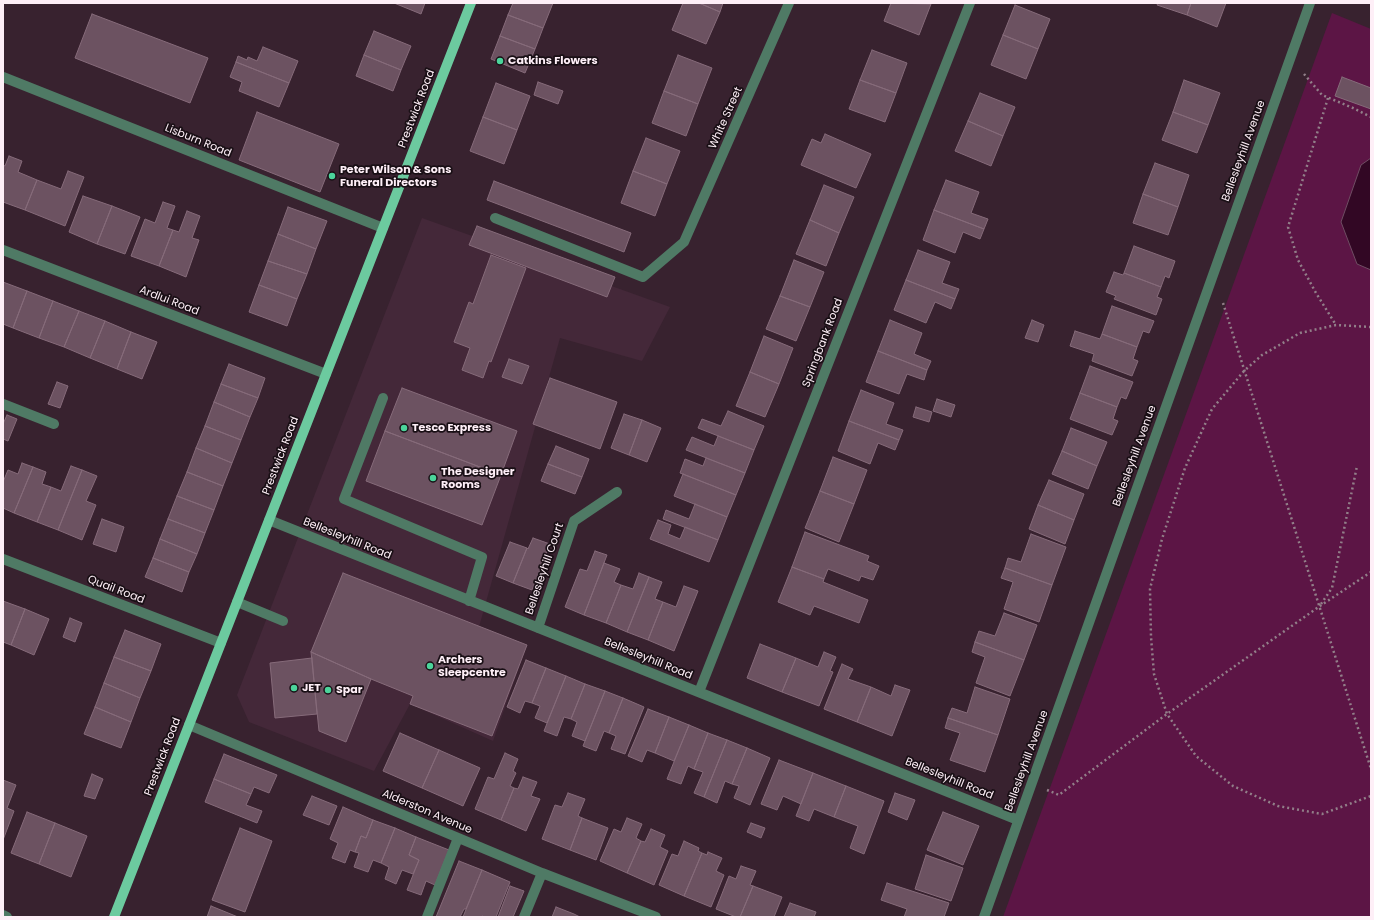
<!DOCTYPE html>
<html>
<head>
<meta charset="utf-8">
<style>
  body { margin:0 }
  #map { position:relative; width:1374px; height:920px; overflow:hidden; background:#38222f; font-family:Poppins,sans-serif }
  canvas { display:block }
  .frame { position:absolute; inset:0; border:4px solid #feeff7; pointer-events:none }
</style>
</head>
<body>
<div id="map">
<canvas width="1374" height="920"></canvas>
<div class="frame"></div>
</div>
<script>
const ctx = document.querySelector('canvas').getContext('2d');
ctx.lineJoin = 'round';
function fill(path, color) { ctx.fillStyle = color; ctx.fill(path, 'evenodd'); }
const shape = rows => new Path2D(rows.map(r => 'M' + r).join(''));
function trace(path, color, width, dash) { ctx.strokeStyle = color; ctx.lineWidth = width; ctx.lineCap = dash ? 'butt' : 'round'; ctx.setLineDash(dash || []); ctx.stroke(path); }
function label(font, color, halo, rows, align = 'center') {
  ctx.font = font + ' Poppins,sans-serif'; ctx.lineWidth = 3.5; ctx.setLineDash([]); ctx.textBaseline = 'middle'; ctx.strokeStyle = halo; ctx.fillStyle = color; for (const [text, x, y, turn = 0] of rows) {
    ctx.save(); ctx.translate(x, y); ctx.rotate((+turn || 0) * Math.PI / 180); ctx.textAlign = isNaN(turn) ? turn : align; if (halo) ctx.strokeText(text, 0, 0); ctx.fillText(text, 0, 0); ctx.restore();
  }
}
fill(shape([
  [422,218,670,307,642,361,560,338,479,627,527,645,493,741,410,704,374,771,249,722,237,695]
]), '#442839');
fill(shape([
  [1332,13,1371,29,1371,917,1003,917]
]), '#5c1545');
const water = shape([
  [1371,158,1371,270,1357,264,1341,222,1361,165,1371,158]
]);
fill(water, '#320724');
trace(water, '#6f4d63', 1);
const building = shape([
  [394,3,425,3,421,14,394,3],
  [513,3,553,3,543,28,508,15,513,3],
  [683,3,699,3,720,12,706,44,672,30,683,3],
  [699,3,723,3,720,12,699,3],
  [891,3,931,4,919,35,884,21,891,3],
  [1158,3,1191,3,1187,15,1157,5,1158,3],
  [1191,3,1226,3,1217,27,1187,15,1191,3],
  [1015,5,1050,19,1038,49,1003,35,1015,5],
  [92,14,208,58,190,103,75,58,92,14],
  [508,15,543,28,535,49,500,36,508,15],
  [374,31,411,46,401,70,364,55,374,31],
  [1003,35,1038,49,1026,79,991,65,1003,35],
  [500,36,535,49,525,73,491,59,500,36],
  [263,47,298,61,289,83,236,62,238,56,247,60,248,57,257,61,263,47],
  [872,50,907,63,896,93,860,80,872,50],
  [364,55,401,70,393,91,356,76,364,55],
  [678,55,712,68,698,104,664,91,678,55],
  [236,62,289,83,279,107,239,91,242,82,230,77,236,62],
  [1342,77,1371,88,1371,109,1335,96,1342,77],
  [860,80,896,93,885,122,849,109,860,80],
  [1184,80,1220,93,1208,125,1173,112,1184,80],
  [538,82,563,91,558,104,534,95,538,82],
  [496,83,530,96,517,130,483,117,496,83],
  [664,91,698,104,686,136,652,123,664,91],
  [980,93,1015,107,1003,136,968,121,980,93],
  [257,112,339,144,320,192,239,160,257,112],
  [1173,112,1208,125,1197,153,1162,140,1173,112],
  [483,117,517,130,504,164,470,151,483,117],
  [968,121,1003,136,991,166,955,151,968,121],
  [825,134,871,154,856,188,801,165,812,139,821,143,825,134],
  [646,138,680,151,667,184,633,171,646,138],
  [9,156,22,161,18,172,37,180,25,210,3,202,3,165,5,166,9,156],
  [1155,163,1189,175,1178,207,1143,194,1155,163],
  [68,171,84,177,65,226,25,210,37,180,61,189,68,171],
  [633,171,667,184,655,216,621,203,633,171],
  [946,180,979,192,971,213,988,219,984,229,934,210,946,180],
  [494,181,631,233,624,252,487,200,494,181],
  [824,185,854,197,839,233,810,220,824,185],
  [1143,194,1178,207,1168,235,1133,223,1143,194],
  [83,196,112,206,97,244,69,232,83,196],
  [163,202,175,206,167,228,173,230,159,266,131,256,145,219,155,223,163,202],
  [112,206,140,217,125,254,97,244,112,206],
  [288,207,327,221,316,249,278,234,288,207],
  [934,210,984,229,980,239,963,232,955,253,923,240,934,210],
  [187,211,200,216,192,238,199,240,186,277,159,266,173,230,179,232,187,211],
  [810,220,839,233,826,266,796,254,810,220],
  [477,226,615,277,607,297,469,245,477,226],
  [278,234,316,249,307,274,268,261,278,234],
  [1134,246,1175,261,1169,278,1165,276,1161,287,1124,273,1134,246],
  [918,250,950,262,942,283,959,289,955,299,906,280,918,250],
  [491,255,526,268,491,362,489,361,483,378,462,370,470,348,454,342,469,302,473,304,491,255],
  [794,260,824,272,810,307,780,296,794,260],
  [268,261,307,274,297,299,259,285,268,261],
  [1114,272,1123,275,1124,273,1161,287,1157,297,1162,299,1156,315,1114,299,1116,296,1106,292,1114,272],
  [906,280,955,299,951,309,935,302,926,323,894,310,906,280],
  [3,282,27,291,13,328,3,324,3,282],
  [259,285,297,299,287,326,249,312,259,285],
  [27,291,53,301,39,338,13,328,27,291],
  [780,296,810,307,796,341,766,329,780,296],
  [53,301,79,311,64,347,39,338,53,301],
  [1112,306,1154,321,1149,333,1143,331,1137,347,1102,334,1112,306],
  [79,311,105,321,90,358,64,347,79,311],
  [890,320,922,333,914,354,931,361,927,370,878,351,890,320],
  [1032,320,1044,325,1038,342,1025,338,1032,320],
  [105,321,131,332,117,369,90,358,105,321],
  [1075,331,1100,339,1102,334,1137,347,1133,359,1138,361,1132,376,1092,361,1094,354,1070,346,1075,331],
  [131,332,157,342,142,379,117,369,131,332],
  [764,336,793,348,779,384,750,372,764,336],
  [878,351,927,370,924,380,907,374,899,394,866,382,878,351],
  [509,359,529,366,522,384,502,377,509,359],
  [229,364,265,378,258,398,221,384,229,364],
  [1090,366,1133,382,1126,399,1121,397,1117,407,1080,393,1090,366],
  [750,372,779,384,765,417,736,406,750,372],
  [550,378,617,402,600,449,533,424,550,378],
  [57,382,68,386,60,408,48,404,57,382],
  [221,384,258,398,250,417,214,402,221,384],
  [402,388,517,431,501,475,385,431,402,388],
  [861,390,894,403,886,424,903,430,899,440,849,421,861,390],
  [1080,393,1117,407,1113,419,1118,421,1112,435,1070,419,1080,393],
  [937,399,955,405,951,417,933,411,937,399],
  [214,402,250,417,241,440,205,426,214,402],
  [916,407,932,412,929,422,913,417,916,407],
  [728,411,764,426,754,450,698,428,702,419,721,426,728,411],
  [624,414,642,420,629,455,611,448,624,414],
  [7,415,17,419,8,441,3,439,3,424,7,415],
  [642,420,661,428,647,462,629,455,642,420],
  [849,421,899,440,895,450,878,443,870,464,838,451,849,421],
  [205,426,241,440,232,463,196,448,205,426],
  [1071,428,1107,442,1097,466,1062,451,1071,428],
  [385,431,501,475,482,525,366,481,385,431],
  [718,436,754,450,745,473,686,450,692,437,714,446,718,436],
  [556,446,589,459,582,477,548,464,556,446],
  [196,448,232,463,223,486,187,472,196,448],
  [1062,451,1097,466,1088,489,1052,474,1062,451],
  [833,457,867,470,854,504,820,491,833,457],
  [706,458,745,473,736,495,680,473,685,459,703,466,706,458],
  [22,463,33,467,14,513,3,508,3,482,8,470,18,474,22,463],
  [548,464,582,477,575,494,541,481,548,464],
  [71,466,82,470,58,530,37,522,51,487,61,491,71,466],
  [33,467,46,472,42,484,51,487,37,522,14,513,33,467],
  [82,470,97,476,86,501,96,505,82,540,58,530,82,470],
  [187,472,223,486,214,510,177,496,187,472],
  [683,474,736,495,727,517,674,496,683,474],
  [1049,480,1084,494,1074,520,1038,505,1049,480],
  [820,491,854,504,839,542,805,528,820,491],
  [177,496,214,510,205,533,168,519,177,496],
  [695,504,727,517,718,540,663,519,666,510,689,519,695,504],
  [1038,505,1074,520,1065,544,1029,529,1038,505],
  [102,519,124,527,116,552,93,544,102,519],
  [168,519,205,533,197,554,160,539,168,519],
  [658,520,671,525,668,534,680,539,685,527,718,540,709,562,650,539,658,520],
  [805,532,869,556,867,561,879,566,873,580,861,576,859,581,828,569,824,579,792,567,805,532],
  [1031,534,1066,547,1052,585,1005,568,1008,558,1021,562,1031,534],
  [533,538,550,544,532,590,513,583,527,548,528,549,533,538],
  [160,539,197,554,189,572,153,558,160,539],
  [510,542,527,548,513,583,496,576,510,542],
  [595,551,607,555,584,615,565,607,580,569,587,571,595,551],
  [153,558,189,572,182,592,145,577,153,558],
  [604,563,620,569,614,582,621,585,606,623,584,615,604,563],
  [792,567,824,579,823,582,868,600,859,623,814,606,810,615,778,602,792,567],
  [1005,568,1052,585,1039,622,1004,609,1013,582,1001,578,1005,568],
  [343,573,527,645,492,736,410,704,413,696,371,679,311,652,343,573],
  [639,573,649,577,627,632,606,623,621,585,633,589,639,573],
  [649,577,662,582,655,599,663,602,648,640,627,632,649,577],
  [684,586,698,591,674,651,648,640,663,602,676,607,684,586],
  [3,601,25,609,11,645,3,642,3,601],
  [25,609,49,619,34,655,11,645,25,609],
  [1004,613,1037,625,1024,660,975,642,979,631,995,636,1004,613],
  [70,618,82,623,75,642,63,637,70,618],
  [125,630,161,644,151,671,114,657,125,630],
  [975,642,1024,660,1010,696,976,683,985,657,972,652,975,642],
  [760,644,796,658,782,692,747,678,760,644],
  [311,652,371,679,346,742,319,731,311,652],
  [824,652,836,657,830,671,833,672,819,706,782,692,796,658,818,667,824,652],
  [114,657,151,671,140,698,104,683,114,657],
  [312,658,317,714,275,718,270,663,312,658],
  [526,660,546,668,532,703,525,701,520,713,507,707,526,660],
  [842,664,853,669,848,679,871,687,857,722,824,709,842,664],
  [546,668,566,676,547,723,535,718,540,706,532,703,546,668],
  [566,676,585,684,571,719,564,717,557,736,544,731,566,676],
  [104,683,140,698,131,722,95,707,104,683],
  [585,684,605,691,585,741,572,736,577,722,571,719,585,684],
  [895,685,910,690,892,736,857,722,871,687,891,696,895,685],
  [975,687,1010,699,998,735,948,718,952,708,967,713,975,687],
  [605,691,623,698,609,733,604,731,596,751,583,746,605,691],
  [623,698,644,707,625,754,611,749,616,736,609,733,623,698],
  [95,707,131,722,121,748,84,734,95,707],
  [648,709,669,717,655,753,647,750,642,762,628,756,648,709],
  [669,717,689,725,674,761,655,753,669,717],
  [948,718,998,735,985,772,950,760,960,733,945,728,948,718],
  [689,725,708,733,694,769,688,766,681,784,667,779,689,725],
  [400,733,439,750,422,788,383,771,400,733],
  [708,733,727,740,704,797,694,793,703,772,694,769,708,733],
  [727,740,747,748,732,784,725,781,717,803,704,797,727,740],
  [747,748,770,758,750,805,734,798,739,786,732,784,747,748],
  [439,750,480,768,463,806,422,788,439,750],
  [505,753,518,759,513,771,516,773,510,786,514,788,501,820,475,809,488,777,494,779,505,753],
  [224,754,277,775,269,793,254,787,251,794,214,779,224,754],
  [779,760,813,773,801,804,783,796,777,810,761,804,779,760],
  [813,773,846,786,834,817,814,809,809,821,796,816,813,773],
  [92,774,103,779,95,799,84,796,92,774],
  [523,777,537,782,531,796,540,799,526,831,501,820,514,788,518,789,523,777],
  [214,779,251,794,246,805,262,811,257,823,205,802,214,779],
  [3,780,16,785,7,808,14,811,3,840,3,780],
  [846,786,884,801,864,854,850,848,858,826,834,817,846,786],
  [568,793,585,799,578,816,582,818,570,850,542,839,555,805,562,807,568,793],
  [895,793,915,800,907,820,888,812,895,793],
  [312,796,337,806,329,825,303,815,312,796],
  [343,807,373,820,366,838,361,836,355,852,350,850,345,863,332,858,338,843,330,839,343,807],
  [27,812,55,823,39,864,11,853,27,812],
  [943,812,979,826,963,865,927,850,943,812],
  [582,818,608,828,596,860,570,850,582,818],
  [627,818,642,824,636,838,641,841,627,873,600,861,614,829,621,832,627,818],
  [373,820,395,828,381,863,373,860,368,872,354,867,359,853,355,852,361,836,366,838,373,820],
  [55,823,87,836,71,877,39,864,55,823],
  [751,823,765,828,761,838,747,832,751,823],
  [240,828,272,841,245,912,212,900,240,828],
  [395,828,416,837,409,855,419,860,413,874,402,870,396,884,385,879,389,867,381,863,395,828],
  [651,829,665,835,660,847,668,851,654,885,627,873,641,841,645,842,651,829],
  [416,837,449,850,435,885,426,881,421,895,407,890,419,860,409,855,416,837],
  [684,841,699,848,698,851,702,853,684,896,659,885,672,854,678,856,684,841],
  [708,852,722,858,716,871,724,875,711,907,684,896,702,853,707,855,708,852],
  [926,855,963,868,951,901,915,889,926,855],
  [459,861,482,870,466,909,464,909,460,917,436,917,459,861],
  [741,866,756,871,750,885,753,886,740,917,736,917,716,909,729,876,736,879,741,866],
  [482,870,510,882,496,917,485,917,482,916,481,917,463,917,482,870],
  [887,883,949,903,944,917,904,917,907,909,881,900,887,883],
  [510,886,524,891,513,917,498,917,510,886],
  [753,886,782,897,774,917,740,917,753,886],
  [790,903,816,912,814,917,784,917,790,903],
  [211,906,238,917,207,917,211,906],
  [556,907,574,914,580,917,552,917,556,907]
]);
fill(building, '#6c5261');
trace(building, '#866b7a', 1);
trace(shape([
  [1304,74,1322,95,1353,108,1371,117],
  [1328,98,1288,227,1298,260,1316,293,1336,325],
  [1223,303,1371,769],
  [1371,327,1336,325,1300,333,1262,355,1244,371,1212,409,1185,468,1162,539,1150,589,1151,637,1154,674,1167,714,1196,756,1233,786,1278,806,1322,814,1371,796],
  [1321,604,1332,588,1357,466],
  [1047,790,1059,795,1167,714,1320,606,1371,572]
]), '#927f89', 2.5, [2, 3]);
trace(shape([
  [3,77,383,228],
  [495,218,643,277,684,242,789,3],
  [3,250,326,374],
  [383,398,344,499,482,557,469,601],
  [3,404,54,424],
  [269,520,1018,820],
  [3,559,221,643],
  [237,602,283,621],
  [538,628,574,521,617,492],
  [699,692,970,3],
  [189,725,542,873,656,917],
  [3,915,7,917],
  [427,917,458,838],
  [524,917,542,873],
  [984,917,1310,3]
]), '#4f7a65', 10);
trace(shape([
  [114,917,471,3]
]), '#6cca9f', 10);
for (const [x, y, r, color] of [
  [500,61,4,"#4bd49b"],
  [332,176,4,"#4bd49b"],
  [404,428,4,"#4bd49b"],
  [433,478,4,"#4bd49b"],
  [430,666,4,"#4bd49b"],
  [294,688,4,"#4bd49b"],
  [328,690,4,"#4bd49b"]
]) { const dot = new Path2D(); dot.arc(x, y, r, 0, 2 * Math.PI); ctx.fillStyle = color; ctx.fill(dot); trace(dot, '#190f15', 1.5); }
label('bold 11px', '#feeff7', '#190f15', [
  ["Catkins Flowers",508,61],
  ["Peter Wilson & Sons",340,170],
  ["Funeral Directors",340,183],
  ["Tesco Express",412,428],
  ["The Designer",441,472],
  ["Rooms",441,485],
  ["Archers",438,660],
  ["Sleepcentre",438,673],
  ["JET",302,688],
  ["Spar",336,690]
], 'left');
label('11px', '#feeff7', '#190f15', [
  ["Prestwick Road",417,109,-69],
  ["White Street",726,118,-66],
  ["Lisburn Road",198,141,22],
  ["Bellesleyhill Avenue",1244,151,-70],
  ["Ardlui Road",169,301,21],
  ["Springbank Road",823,343,-69],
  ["Prestwick Road",281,456,-69],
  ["Bellesleyhill Avenue",1135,456,-70],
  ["Bellesleyhill Road",347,539,22],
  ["Bellesleyhill Court",545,569,-71],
  ["Quail Road",116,590,21],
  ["Bellesleyhill Road",648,659,22],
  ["Prestwick Road",163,757,-69],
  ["Bellesleyhill Avenue",1027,761,-70],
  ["Bellesleyhill Road",949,779,22],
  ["Alderston Avenue",427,812,23]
]);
</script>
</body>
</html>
